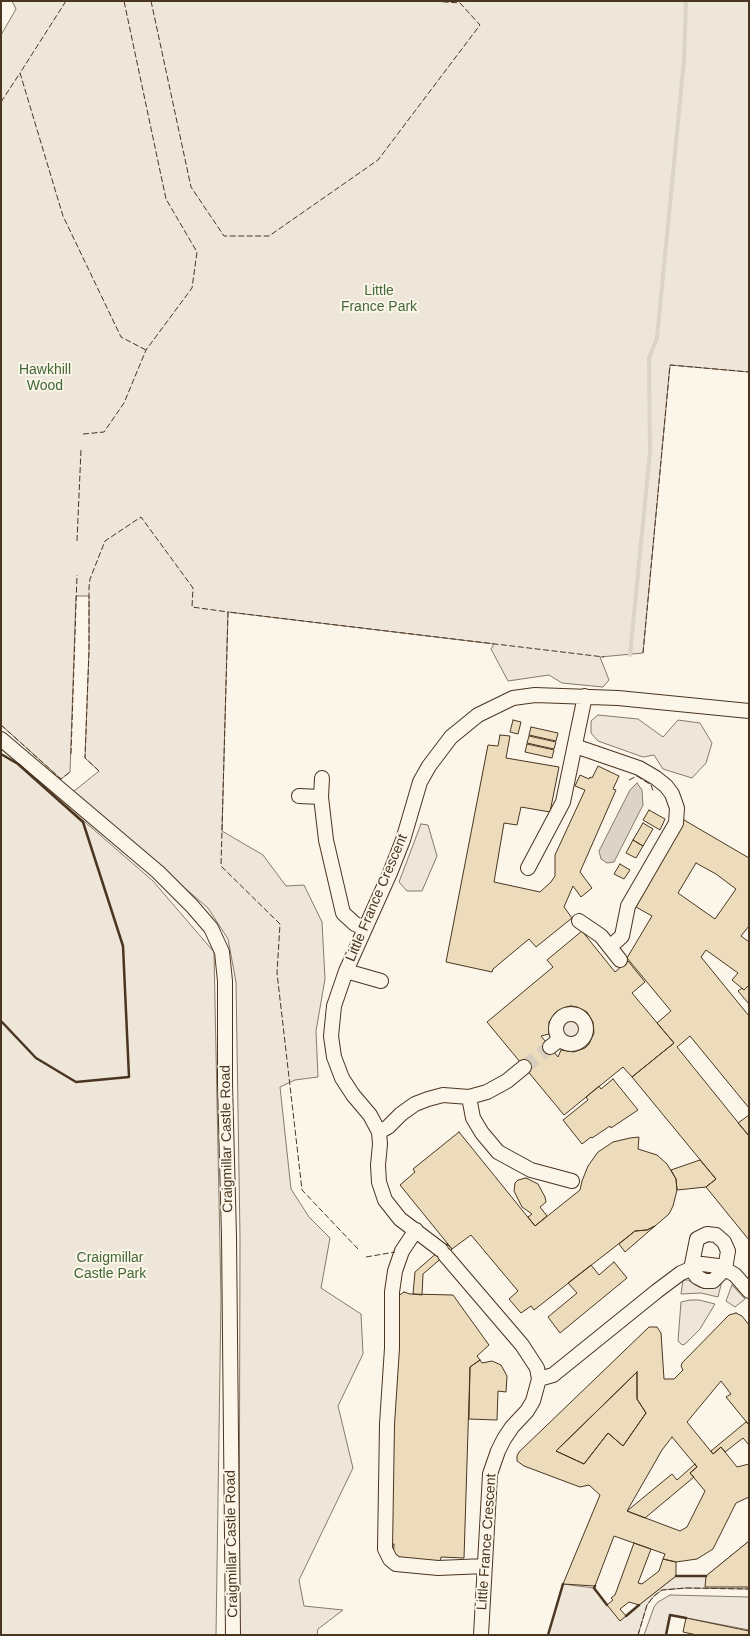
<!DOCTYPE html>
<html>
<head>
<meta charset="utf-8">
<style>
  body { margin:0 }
  #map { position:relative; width:750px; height:1636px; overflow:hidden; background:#fbf6e9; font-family:Arial,sans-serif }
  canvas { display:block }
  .frame { position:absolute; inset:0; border:2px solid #4a3520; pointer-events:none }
</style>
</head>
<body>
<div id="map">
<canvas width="750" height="1636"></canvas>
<div class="frame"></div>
</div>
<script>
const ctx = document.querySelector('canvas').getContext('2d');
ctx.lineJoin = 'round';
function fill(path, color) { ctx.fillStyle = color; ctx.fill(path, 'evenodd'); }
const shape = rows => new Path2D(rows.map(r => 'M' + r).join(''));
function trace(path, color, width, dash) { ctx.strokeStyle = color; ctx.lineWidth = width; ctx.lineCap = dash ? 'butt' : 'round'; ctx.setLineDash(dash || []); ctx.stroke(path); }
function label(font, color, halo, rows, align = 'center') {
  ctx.font = font + ' Arial,sans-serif'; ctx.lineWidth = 4; ctx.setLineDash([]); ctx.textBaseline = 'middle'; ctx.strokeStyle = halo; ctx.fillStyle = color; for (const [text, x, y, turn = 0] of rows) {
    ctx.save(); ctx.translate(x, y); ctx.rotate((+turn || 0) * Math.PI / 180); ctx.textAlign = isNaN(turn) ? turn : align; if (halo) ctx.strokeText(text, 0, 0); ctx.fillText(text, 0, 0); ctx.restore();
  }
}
const green = shape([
  [12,1,749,1,749,372,670,365,643,653,600,657,609,680,603,687,562,683,549,675,508,681,491,649,494,644,228,612,222,831,263,855,286,886,304,885,322,922,325,979,316,1031,318,1077,295,1080,280,1087,291,1189,309,1217,330,1238,321,1288,361,1314,363,1354,338,1406,353,1468,299,1580,304,1606,343,1610,318,1629,317,1635,239,1635,240,1238,236,982,228,939,208,908,73,792,99,771,85,758,89,650,89,596,76,596,70,772,61,779,1,725,1,35,16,9,12,1],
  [598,715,638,719,663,737,678,720,700,723,712,743,706,763,692,778,663,769,654,755,643,757,598,741,591,733,591,721,598,715],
  [1,754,18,764,153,881,214,952,221,1298,216,1635,1,1635,1,754],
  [421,824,428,825,437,856,422,891,407,891,399,882,421,824],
  '562 1029a9 9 0 1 1 18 0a9 9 0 1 1-18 0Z',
  [683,1280,688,1280,699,1287,706,1288,713,1287,722,1281,718,1297,701,1293,681,1294,683,1280],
  [732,1285,745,1299,735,1307,726,1301,732,1285],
  [690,1300,699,1300,715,1304,700,1329,685,1344,682,1345,678,1341,681,1302,690,1300],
  [749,1541,749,1589,686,1588,662,1590,654,1596,647,1605,638,1635,548,1635,563,1584,594,1588,620,1620,676,1576,706,1576,749,1541],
  [670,1595,749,1597,749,1630,671,1615,666,1635,644,1635,654,1607,658,1602,670,1595]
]);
fill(green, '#ede6d9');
trace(green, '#887966', 1);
const water = shape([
  [637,783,642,790,643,805,614,862,607,863,601,859,599,851,630,790,637,783]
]);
fill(water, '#dcd4c6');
trace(water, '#887966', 1);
trace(shape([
  [630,655,650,452,649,358,657,338,684,60,686,1]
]), '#dcd4c6', 4);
const building = shape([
  [513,720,521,722,518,734,510,732,513,720],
  [531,727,558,733,556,741,529,735,531,727],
  [500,735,510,736,506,758,559,767,550,812,521,807,517,825,504,823,494,882,540,892,551,882,555,876,555,855,585,790,575,786,580,775,589,779,590,777,592,778,598,766,619,776,613,789,616,790,580,872,592,888,581,897,573,886,564,907,572,918,536,947,529,939,493,969,492,972,446,962,488,745,498,746,500,735],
  [529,736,556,742,554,749,527,743,529,736],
  [527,744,554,750,552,758,525,752,527,744],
  [649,810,665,819,660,830,643,820,649,810],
  [684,820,749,858,749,926,741,936,749,942,749,985,744,990,732,980,738,973,706,950,701,957,749,1016,749,1108,690,1036,677,1047,749,1136,749,1240,706,1187,716,1179,632,1077,674,1043,657,1023,671,1011,627,958,652,916,636,907,684,820],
  [696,863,716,874,736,889,715,919,678,893,696,863],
  [643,823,653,829,643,846,633,840,643,823],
  [633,840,643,846,636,858,626,853,633,840],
  [620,864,630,870,624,879,614,874,620,864],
  [582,931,615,972,628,961,645,982,632,993,674,1043,632,1077,623,1067,564,1115,487,1022,553,967,547,960,582,931],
  [571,1006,577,1007,587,1012,593,1022,594,1033,589,1044,585,1048,574,1052,561,1050,558,1057,541,1036,549,1034,549,1022,556,1012,566,1007,571,1006],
  [749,985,749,1004,738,991,742,988,744,990,749,985],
  [613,1079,638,1110,611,1128,610,1126,592,1138,591,1137,582,1144,563,1120,588,1100,586,1097,599,1086,601,1089,613,1079],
  [749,1115,749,1136,738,1123,749,1115],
  [459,1132,535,1226,580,1190,582,1181,588,1166,598,1152,613,1142,630,1138,639,1137,638,1149,657,1155,667,1164,676,1179,677,1190,673,1206,669,1214,655,1226,647,1230,635,1231,534,1310,531,1306,521,1313,509,1299,518,1291,471,1235,452,1249,400,1185,415,1172,413,1169,459,1132],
  [700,1160,716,1179,706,1187,677,1190,676,1179,671,1170,700,1160],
  [526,1178,538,1184,545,1197,546,1202,540,1207,547,1216,535,1226,528,1217,532,1214,522,1207,514,1191,515,1183,518,1180,526,1178],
  [655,1226,625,1252,619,1244,635,1231,647,1230,655,1226],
  [447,1244,452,1249,423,1274,422,1295,413,1294,415,1272,447,1244],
  [614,1262,627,1278,560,1333,548,1317,577,1293,568,1283,591,1265,599,1275,614,1262],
  [404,1292,410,1294,453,1295,489,1345,477,1356,480,1360,470,1367,464,1558,441,1557,440,1564,393,1560,394,1544,387,1544,398,1296,404,1292],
  [736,1313,742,1316,749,1325,749,1425,726,1397,731,1394,721,1381,687,1422,713,1454,721,1447,737,1467,749,1464,749,1497,736,1503,713,1549,697,1559,676,1562,663,1559,665,1554,614,1536,595,1586,563,1584,600,1495,589,1485,580,1487,524,1466,517,1461,517,1456,519,1452,649,1327,657,1327,661,1333,664,1379,674,1379,683,1370,681,1366,682,1363,729,1315,736,1313],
  [637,1372,637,1399,646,1413,623,1446,608,1433,584,1464,556,1451,637,1372],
  [672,1437,697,1467,690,1473,705,1491,687,1527,680,1531,627,1511,662,1450,672,1437],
  [480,1360,482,1363,492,1361,501,1365,507,1376,506,1392,498,1391,497,1420,469,1419,470,1367,480,1360],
  [637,1372,637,1399,646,1413,623,1446,608,1433,584,1464,556,1451,637,1372],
  [746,1422,749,1425,749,1445,743,1438,725,1452,721,1447,713,1454,711,1451,746,1422],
  [695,1464,697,1467,690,1473,694,1477,645,1518,627,1511,672,1474,677,1480,695,1464],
  [749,1541,749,1587,705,1587,706,1576,749,1541],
  [634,1543,651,1549,638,1583,642,1584,659,1571,663,1559,676,1562,676,1576,639,1605,629,1602,620,1609,626,1616,620,1621,607,1605,613,1600,611,1598,615,1595,634,1543],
  [686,1618,749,1631,749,1635,697,1635,683,1632,686,1618]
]);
fill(building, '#ecdcbc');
trace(building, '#4a3520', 1);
trace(shape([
  [524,1067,550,1047]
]), '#d8cfc1', 14, [14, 7]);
const minor = shape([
  [1,739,158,872,192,906,211,928,222,952,225,981,225,1084,229,1236,233,1635],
  [575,746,639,768,656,778,666,786,672,794,677,808,676,823,628,906,622,936,610,947],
  [322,778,321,797,326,840,343,913,355,924,364,928],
  [299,796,321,797],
  [528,868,563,802,585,696],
  [579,921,601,936,620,960],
  [346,971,381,981],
  '556 1029a15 15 0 1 1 30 0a15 15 0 1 1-30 0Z',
  [550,1047,560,1039],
  [469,1097,473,1118,482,1133,498,1152,531,1170,572,1181],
  [379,1132,388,1127,401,1114,415,1104,428,1099,443,1095,469,1097,487,1092,507,1081,524,1067],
  [416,1230,402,1251,395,1271,392,1292,392,1348,387,1424,385,1549,390,1559,396,1564,438,1568,485,1566],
  [707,1234,716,1235,724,1242,728,1251,725,1269,713,1281,705,1281,697,1277,691,1269,697,1239,707,1234],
  [441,1250,400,1219,385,1200,379,1182,378,1165,380,1144,379,1132,370,1115,353,1095,342,1078,334,1057,331,1036,334,1006,346,971,390,873,403,840,420,782,429,766,451,737,478,715,513,698,535,695,618,698,749,711],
  [445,1255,522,1345,537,1368,539,1379,533,1401,527,1411,512,1427,504,1439,498,1451,490,1474,481,1635],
  [539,1379,553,1375,657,1291,681,1273,702,1264,718,1266,725,1269,735,1275,749,1291]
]);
trace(minor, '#4a3520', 16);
trace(minor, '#fbf6e9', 14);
trace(shape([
  [66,1,20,73,63,216,121,337,146,350],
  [151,1,191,187,224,236,269,236,378,160,480,25,460,3,431,1],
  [1,102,20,73],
  [83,434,104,432,124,403,146,350,192,288,197,252,166,199,124,1],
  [77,541,81,450],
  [643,653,670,365,749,372],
  [1,725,61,779,70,772],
  [71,754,77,575],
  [99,771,85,758,89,650,89,587,90,579,105,541,141,517,193,588,192,607,228,612],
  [629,780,637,776,651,785,654,793],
  [358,1249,302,1190,277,973,280,924,221,866,228,612,604,657],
  [366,1257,395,1252],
  [621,1635,638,1635,647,1605,654,1596,662,1590,686,1588,749,1589]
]), '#4a3520', 1, [6, 2.5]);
trace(shape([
  [1,754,18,764,83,822,123,946,129,1077,76,1082,36,1058,1,1021],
  [676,1576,706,1576],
  [595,1586,594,1588,607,1605],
  [626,1616,639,1605],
  [548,1635,563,1584],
  [666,1635,670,1615,686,1618]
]), '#4a3520', 2.5);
label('14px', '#436837', '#fbf6e9', [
  ["Little",379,291],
  ["France Park",379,307],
  ["Hawkhill",45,370],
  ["Wood",45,386],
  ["Craigmillar",110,1258],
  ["Castle Park",110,1274]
]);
label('14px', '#4a3520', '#fbf6e9', [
  ["Little France Crescent",377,898,-67],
  ["Craigmillar Castle Road",227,1139,-91],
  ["Little France Crescent",487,1542,-86],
  ["Craigmillar Castle Road",232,1544,-91]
]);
</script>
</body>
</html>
